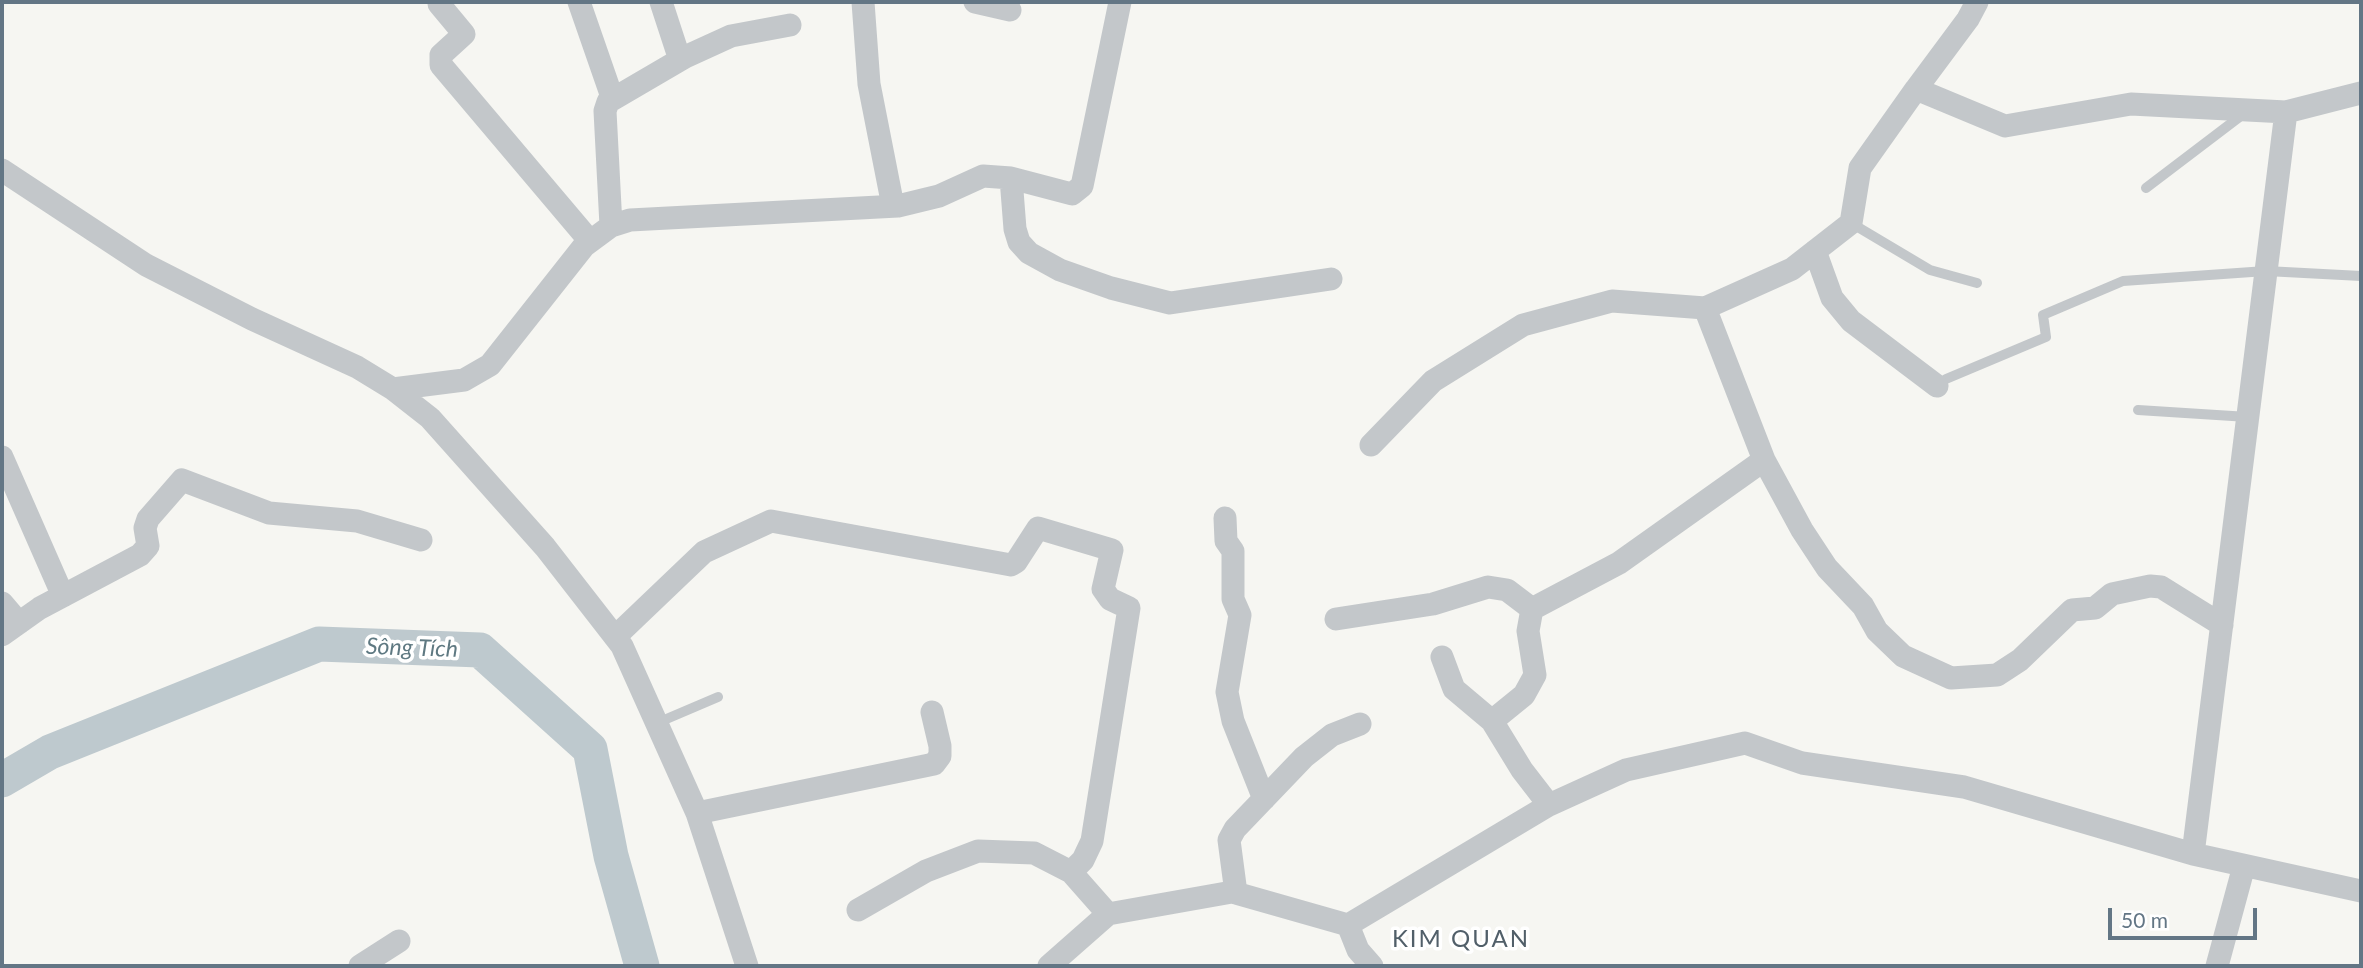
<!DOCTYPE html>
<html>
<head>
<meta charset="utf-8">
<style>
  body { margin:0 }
  #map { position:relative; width:2363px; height:968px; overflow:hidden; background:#f6f6f2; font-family:Lato,sans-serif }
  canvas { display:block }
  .frame { position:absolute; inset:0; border:4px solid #637685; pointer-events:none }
  .scale { position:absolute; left:2108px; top:908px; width:149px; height:32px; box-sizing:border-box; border:4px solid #637685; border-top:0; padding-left:9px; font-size:21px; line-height:24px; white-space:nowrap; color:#637685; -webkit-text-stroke:5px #fff; paint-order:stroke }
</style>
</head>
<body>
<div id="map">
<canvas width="2363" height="968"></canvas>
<div class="frame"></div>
<div class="scale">50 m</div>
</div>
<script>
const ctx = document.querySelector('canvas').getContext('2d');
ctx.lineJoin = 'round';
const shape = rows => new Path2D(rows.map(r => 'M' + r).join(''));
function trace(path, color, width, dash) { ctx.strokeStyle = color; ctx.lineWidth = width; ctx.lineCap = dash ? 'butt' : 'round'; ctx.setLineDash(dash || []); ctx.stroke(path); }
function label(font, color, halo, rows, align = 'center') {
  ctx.font = font + ' Lato,sans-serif'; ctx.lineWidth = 7; ctx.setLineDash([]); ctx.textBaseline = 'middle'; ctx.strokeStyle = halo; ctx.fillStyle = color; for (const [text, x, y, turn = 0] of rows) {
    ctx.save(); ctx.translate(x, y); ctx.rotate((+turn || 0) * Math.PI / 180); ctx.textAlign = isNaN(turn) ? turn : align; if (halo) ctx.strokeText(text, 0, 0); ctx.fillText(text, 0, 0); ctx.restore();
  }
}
trace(shape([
  [2,780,50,752,319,644,480,650,590,749,611,856,642,966]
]), '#bec9ce', 35);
trace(shape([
  [2146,188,2246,112],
  [1851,223,1930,270,1977,283],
  [1946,379,2046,337,2043,315,2123,281,2266,271,2361,276],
  [2138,410,2248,417],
  [657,723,718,697]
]), '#c3c7ca', 10);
trace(shape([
  [579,2,612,97],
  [661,2,680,60],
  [863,2,869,84,893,206],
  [975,2,1010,10],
  [439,4,464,34,441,55,441,65,589,240],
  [1916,89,1968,19,1977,2],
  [2,170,146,265,252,319,357,367,393,389,430,418,545,547,622,646,697,813,747,966],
  [1011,178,1072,194,1082,186,1120,2],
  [611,226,605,111,608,102,685,57,731,36,790,25],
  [1815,251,1832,298,1851,321,1937,386],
  [1705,308,1764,460,1802,530,1827,568,1863,606,1877,631,1903,656,1951,678,1997,675,2020,660,2072,610,2095,608,2112,594,2150,586,2161,587,2222,625],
  [393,389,464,380,490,365,584,246,611,226,630,220,898,206,939,196,983,176,1011,178,1015,229,1019,242,1029,253,1060,270,1111,288,1170,303,1331,279],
  [1371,445,1433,381,1523,325,1612,301,1705,308,1792,269,1851,223,1860,168,1916,89,2005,126,2131,104,2286,112,2361,93],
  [2,457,63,596],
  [1225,518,1226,541,1233,551,1233,599,1240,615,1227,692,1233,721,1264,799],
  [2,603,19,623],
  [1336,619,1433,604,1488,587,1507,590,1532,609],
  [2,635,40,608,140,555,148,546,145,528,148,519,182,480,269,513,357,521,421,540],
  [615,637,704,552,771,521,1011,565,1016,562,1038,528,1112,550,1103,589,1110,599,1129,608,1092,841,1083,860,1071,872],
  [1442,657,1454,689,1492,721],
  [1549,805,1522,770,1492,721,1524,695,1535,675,1528,631,1532,609,1619,563,1764,460],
  [697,813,934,764,940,756,940,746,932,712],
  [2193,854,2286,112],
  [1236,893,1229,840,1235,829,1304,757,1332,735,1360,724],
  [858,910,926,871,978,851,1034,853,1071,872,1108,914],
  [1348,925,1358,950,1372,966],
  [360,966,399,941],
  [1049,966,1108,914,1232,892,1348,925,1549,805,1626,770,1745,743,1802,763,1964,787,2193,854,2361,891],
  [2217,966,2244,866]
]), '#c3c7ca', 23);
label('italic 23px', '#5f7982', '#fff', [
  ["Sông Tích",412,648,2]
]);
ctx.letterSpacing = '2px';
label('24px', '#515f69', '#fff', [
  ["KIM QUAN",1461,939]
]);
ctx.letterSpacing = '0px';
</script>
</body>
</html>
